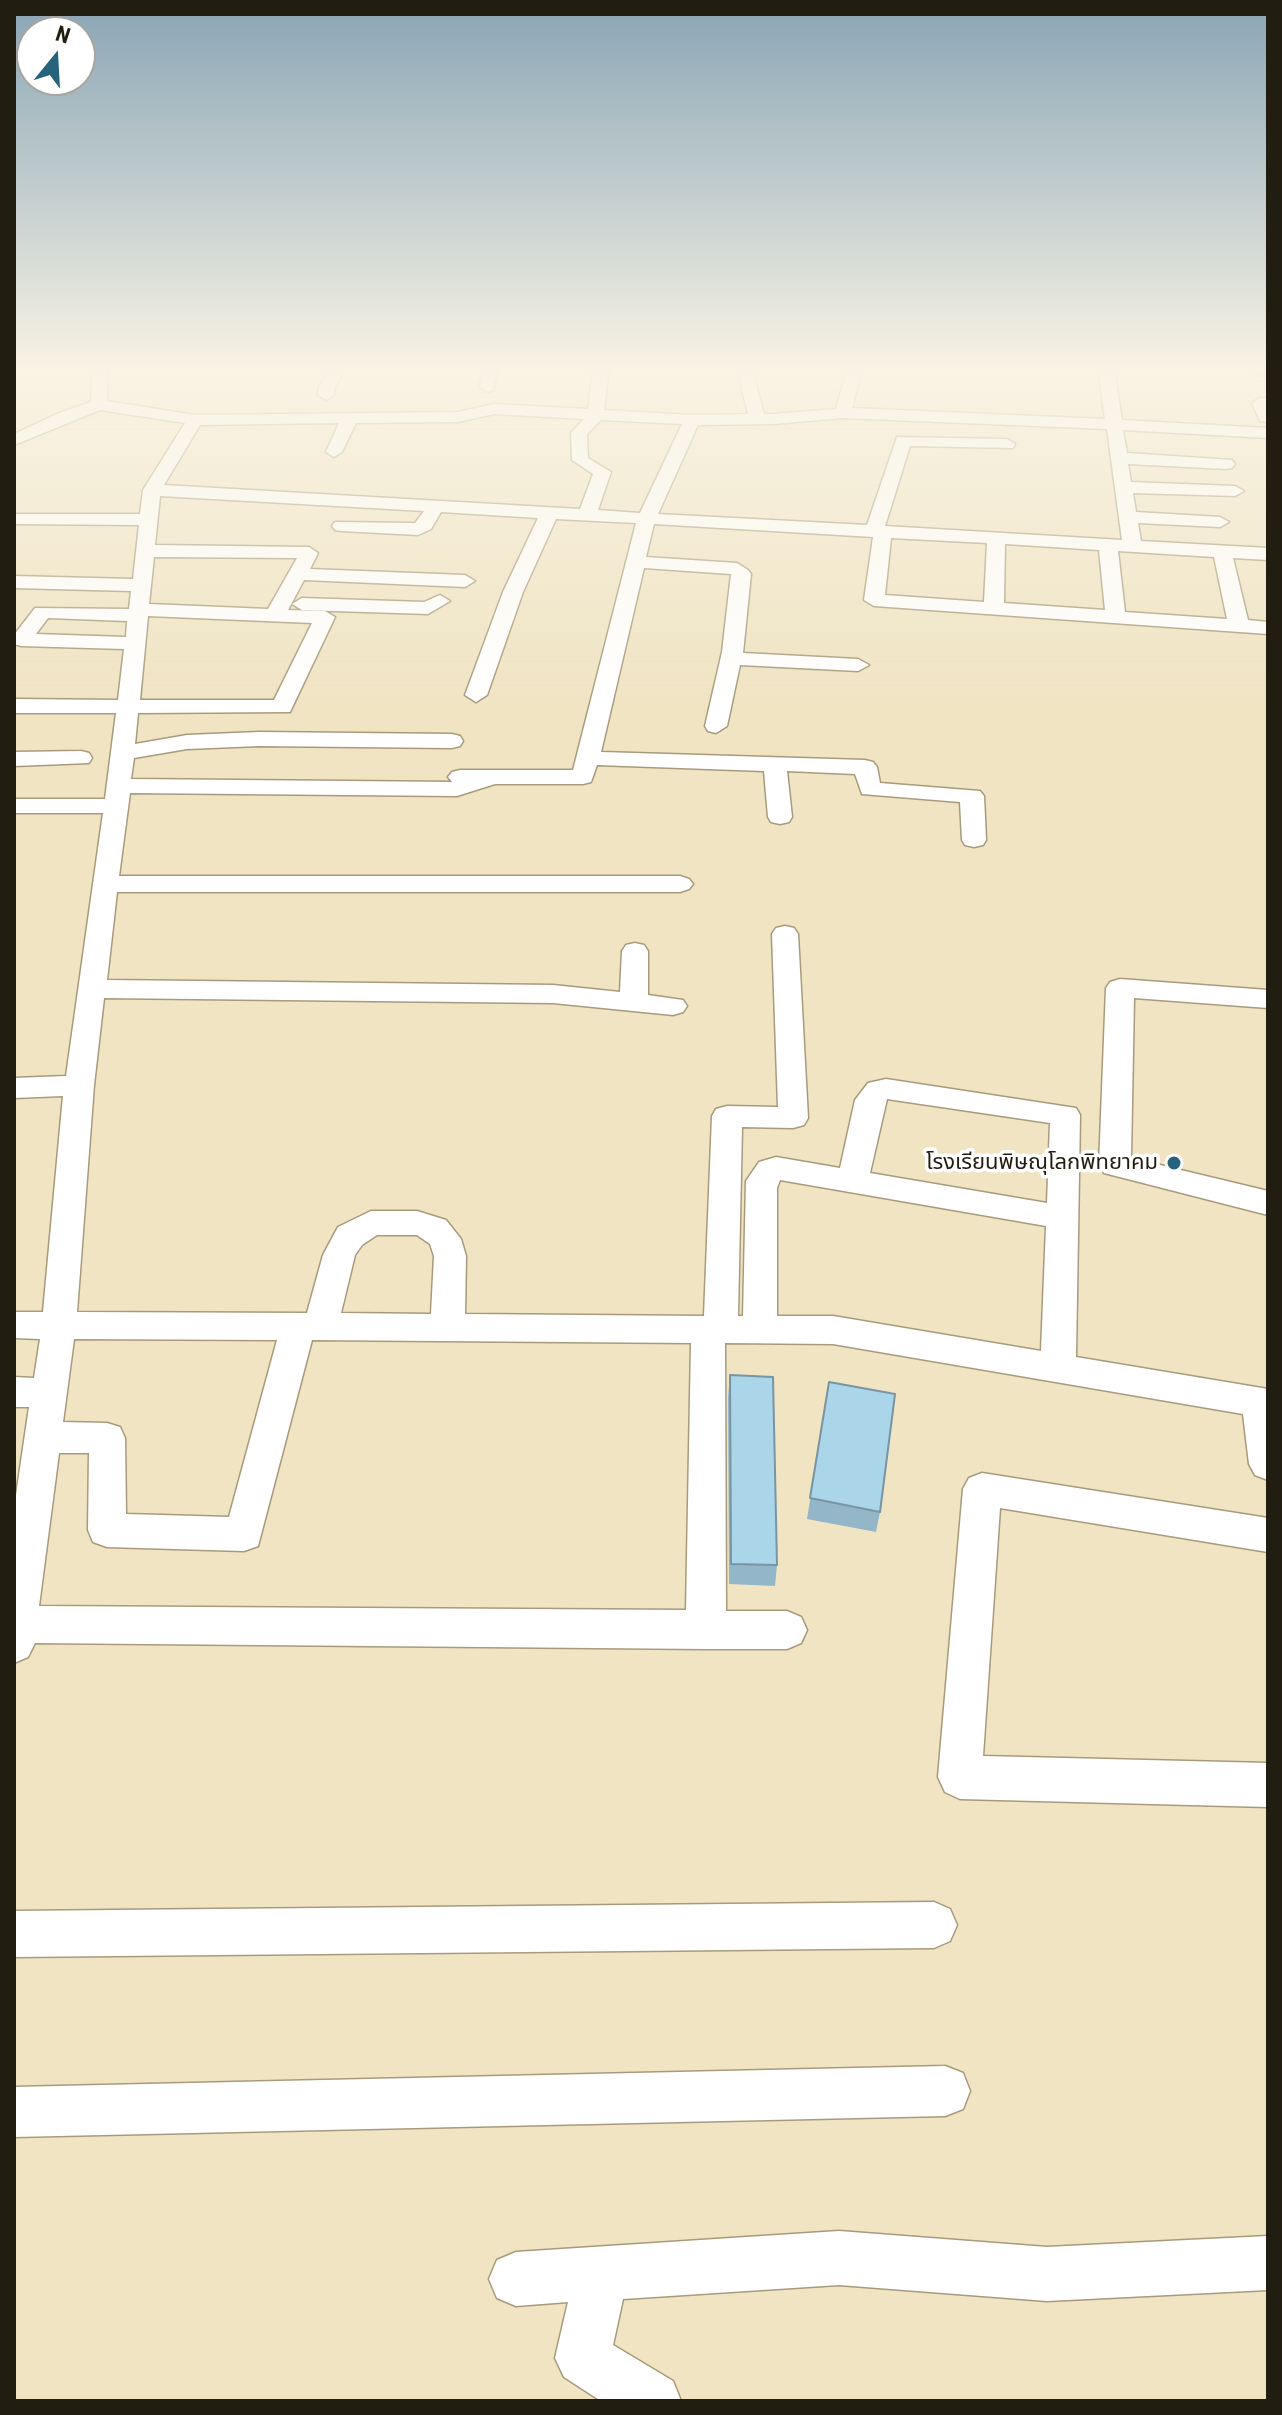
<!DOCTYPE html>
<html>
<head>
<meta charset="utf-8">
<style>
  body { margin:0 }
  #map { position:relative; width:1282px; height:2415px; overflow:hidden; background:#f0e4c3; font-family:"Roboto Condensed",sans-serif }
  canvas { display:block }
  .frame { position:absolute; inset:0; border:16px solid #211d10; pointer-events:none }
  .north { position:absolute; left:16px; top:16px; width:80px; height:80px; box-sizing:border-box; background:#fff; border:2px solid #a6a59f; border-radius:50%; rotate:18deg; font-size:22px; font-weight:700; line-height:32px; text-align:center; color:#211d10 }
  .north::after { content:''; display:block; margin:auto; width:28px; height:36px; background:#27637b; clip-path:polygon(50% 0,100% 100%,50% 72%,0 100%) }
</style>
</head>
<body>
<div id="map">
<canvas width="1282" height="2415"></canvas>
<div class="frame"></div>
<div class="north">N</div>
</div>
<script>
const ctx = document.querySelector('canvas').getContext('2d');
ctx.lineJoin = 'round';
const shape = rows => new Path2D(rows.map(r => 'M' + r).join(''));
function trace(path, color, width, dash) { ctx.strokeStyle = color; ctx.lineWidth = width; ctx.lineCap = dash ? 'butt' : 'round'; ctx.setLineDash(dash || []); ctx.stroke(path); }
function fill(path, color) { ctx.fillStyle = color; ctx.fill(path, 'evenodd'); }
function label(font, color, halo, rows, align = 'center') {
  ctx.font = font + ' "Roboto Condensed","Noto Sans Thai",sans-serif'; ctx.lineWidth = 7; ctx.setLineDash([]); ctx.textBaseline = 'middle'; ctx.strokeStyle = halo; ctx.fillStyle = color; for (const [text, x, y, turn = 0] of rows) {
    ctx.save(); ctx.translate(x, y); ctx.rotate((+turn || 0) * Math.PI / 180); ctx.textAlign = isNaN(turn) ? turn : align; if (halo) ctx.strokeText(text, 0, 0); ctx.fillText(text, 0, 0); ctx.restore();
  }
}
const minor = shape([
  [92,369,108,369,107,401,195,415,458,412,494,404,588,409,593,369,609,369,604,410,692,415,748,414,737,369,752,369,764,414,773,414,836,409,847,369,862,369,852,408,1105,419,1098,369,1114,369,1122,420,1268,428,1268,438,1123,430,1127,453,1232,460,1235,464,1232,468,1226,469,1128,464,1131,482,1235,486,1244,491,1235,496,1133,493,1136,512,1220,517,1229,522,1220,527,1138,523,1141,541,1268,548,1268,560,1233,558,1248,620,1268,622,1268,634,874,606,864,600,873,537,654,524,646,557,737,563,748,570,751,574,743,653,858,659,869,665,858,671,740,665,727,726,716,733,708,731,705,726,722,652,731,574,644,568,601,752,865,760,873,762,877,767,880,783,980,791,984,796,986,840,983,845,974,847,965,845,962,840,960,802,862,794,855,774,787,771,792,817,789,822,780,824,771,822,768,817,764,771,597,765,591,782,583,784,495,784,457,796,130,793,119,876,680,876,689,879,693,884,689,889,680,892,117,892,107,980,553,985,620,992,622,951,626,945,635,943,644,945,648,951,648,995,683,1000,687,1006,683,1012,673,1015,553,1003,104,998,94,1085,77,1312,307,1313,323,1255,338,1227,371,1211,417,1211,446,1220,461,1239,466,1256,465,1314,704,1316,712,1116,716,1109,727,1106,778,1107,772,934,776,928,785,926,794,928,798,934,808,1118,804,1125,793,1128,742,1127,738,1316,743,1316,746,1181,759,1162,776,1157,840,1168,855,1100,868,1083,886,1079,1076,1108,1080,1115,1076,1357,1268,1389,1268,1480,1255,1475,1249,1464,1243,1414,833,1344,725,1343,726,1611,787,1611,801,1617,807,1630,801,1643,787,1649,706,1649,35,1643,28,1657,14,1663,14,1509,29,1407,14,1407,14,1377,34,1378,40,1339,14,1338,14,1312,43,1312,63,1096,14,1098,14,1078,66,1076,103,813,14,813,14,799,105,799,116,713,14,713,14,699,118,700,124,649,21,646,14,644,14,635,35,608,129,609,131,591,14,588,14,576,133,579,139,525,14,524,14,514,140,514,143,490,185,423,100,410,14,445,14,434,59,413,91,402,92,369],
  [494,414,584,419,571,433,572,460,593,474,580,509,164,485,200,425,339,423,326,452,334,457,342,452,356,423,458,422,494,414],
  [843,418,1107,429,1122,540,885,526,910,446,1013,448,1015,444,1007,439,897,437,867,525,658,514,698,425,773,424,843,418],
  [601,420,682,424,640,513,598,510,611,472,588,458,587,434,601,420],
  [160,496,424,511,415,523,335,522,332,526,335,530,341,531,418,535,431,529,441,512,538,518,503,592,465,695,476,702,487,695,523,592,556,519,636,523,573,770,460,770,452,772,448,777,452,782,131,779,134,758,187,749,259,746,452,748,460,746,463,741,460,736,452,734,259,732,187,735,135,744,138,713,290,712,335,617,325,611,288,610,304,580,465,587,475,581,465,575,310,569,318,553,309,547,155,545,160,496],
  [891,538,987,543,984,602,885,595,891,538],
  [1005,544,1099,550,1105,610,1004,603,1005,544],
  [1118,551,1214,557,1227,619,1125,612,1118,551],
  [154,557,297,558,268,609,149,604,154,557],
  [148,616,312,623,274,700,140,700,148,616],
  [48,618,127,621,126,637,36,634,48,618],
  [887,1099,1050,1123,1047,1203,870,1173,887,1099],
  [780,1180,1046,1226,1041,1351,833,1316,777,1316,777,1188,780,1180],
  [377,1235,417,1235,430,1244,434,1256,431,1314,341,1313,355,1255,362,1245,377,1235],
  [74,1339,277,1340,229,1517,126,1514,125,1438,120,1427,107,1423,63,1422,74,1339],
  [312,1340,691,1343,686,1610,39,1606,59,1453,89,1453,88,1530,93,1542,107,1547,244,1551,258,1546,312,1340],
  [330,369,345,369,335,387,334,395,326,400,318,395,319,387,330,369],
  [482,369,498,369,493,390,488,392,480,387,482,369],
  [1260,398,1268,398,1268,422,1260,421,1252,403,1260,398],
  [440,595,450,601,428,614,302,610,292,604,302,598,424,602,440,595],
  [81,751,89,753,92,758,89,763,14,766,14,752,81,751],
  [1120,979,1268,990,1268,1008,1134,998,1131,1158,1268,1191,1268,1215,1104,1173,1099,1165,1106,988,1110,982,1120,979],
  [982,1473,1268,1518,1268,1552,1000,1508,983,1756,1268,1763,1268,1807,960,1799,945,1792,938,1777,963,1489,969,1478,982,1473],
  [934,1902,950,1909,957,1925,950,1941,934,1948,14,1957,14,1911,934,1902],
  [945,2066,963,2073,970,2091,963,2109,945,2116,14,2137,14,2087,945,2066],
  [839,2231,1047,2247,1268,2236,1268,2290,1047,2301,839,2285,623,2299,613,2345,673,2381,681,2401,601,2401,564,2377,555,2358,568,2302,516,2306,497,2298,489,2279,497,2260,516,2252,839,2231]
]);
const major = shape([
  [1248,369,1268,369,1268,376,1250,373,1248,369]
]);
trace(minor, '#a79b7c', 3);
trace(major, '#8e7738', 3);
fill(minor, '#fff');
fill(major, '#decb95');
fill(shape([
  [730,1375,777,1565,775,1586,729,1584,728,1397],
  [829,1382,880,1512,876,1532,807,1519]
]), '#93b7c8');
const building = shape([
  [730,1375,773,1377,777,1565,731,1564,730,1375],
  [829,1382,895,1394,880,1512,810,1498,829,1382]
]);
fill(building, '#abd5e9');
trace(building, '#7895a3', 2);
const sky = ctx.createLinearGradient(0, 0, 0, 708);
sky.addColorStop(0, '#89a5b6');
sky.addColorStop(0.52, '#f8f3e4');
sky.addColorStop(1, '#f8f3e400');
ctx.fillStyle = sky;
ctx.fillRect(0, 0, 1282, 708);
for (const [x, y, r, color] of [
  [1174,1163,8,"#27637b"]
]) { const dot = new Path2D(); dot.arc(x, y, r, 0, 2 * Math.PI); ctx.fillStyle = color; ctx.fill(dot); trace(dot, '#fff', 3); }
label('22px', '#211d10', '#fff', [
  ["โรงเรียนพิษณุโลกพิทยาคม",1158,1163]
], 'right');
</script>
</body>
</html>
